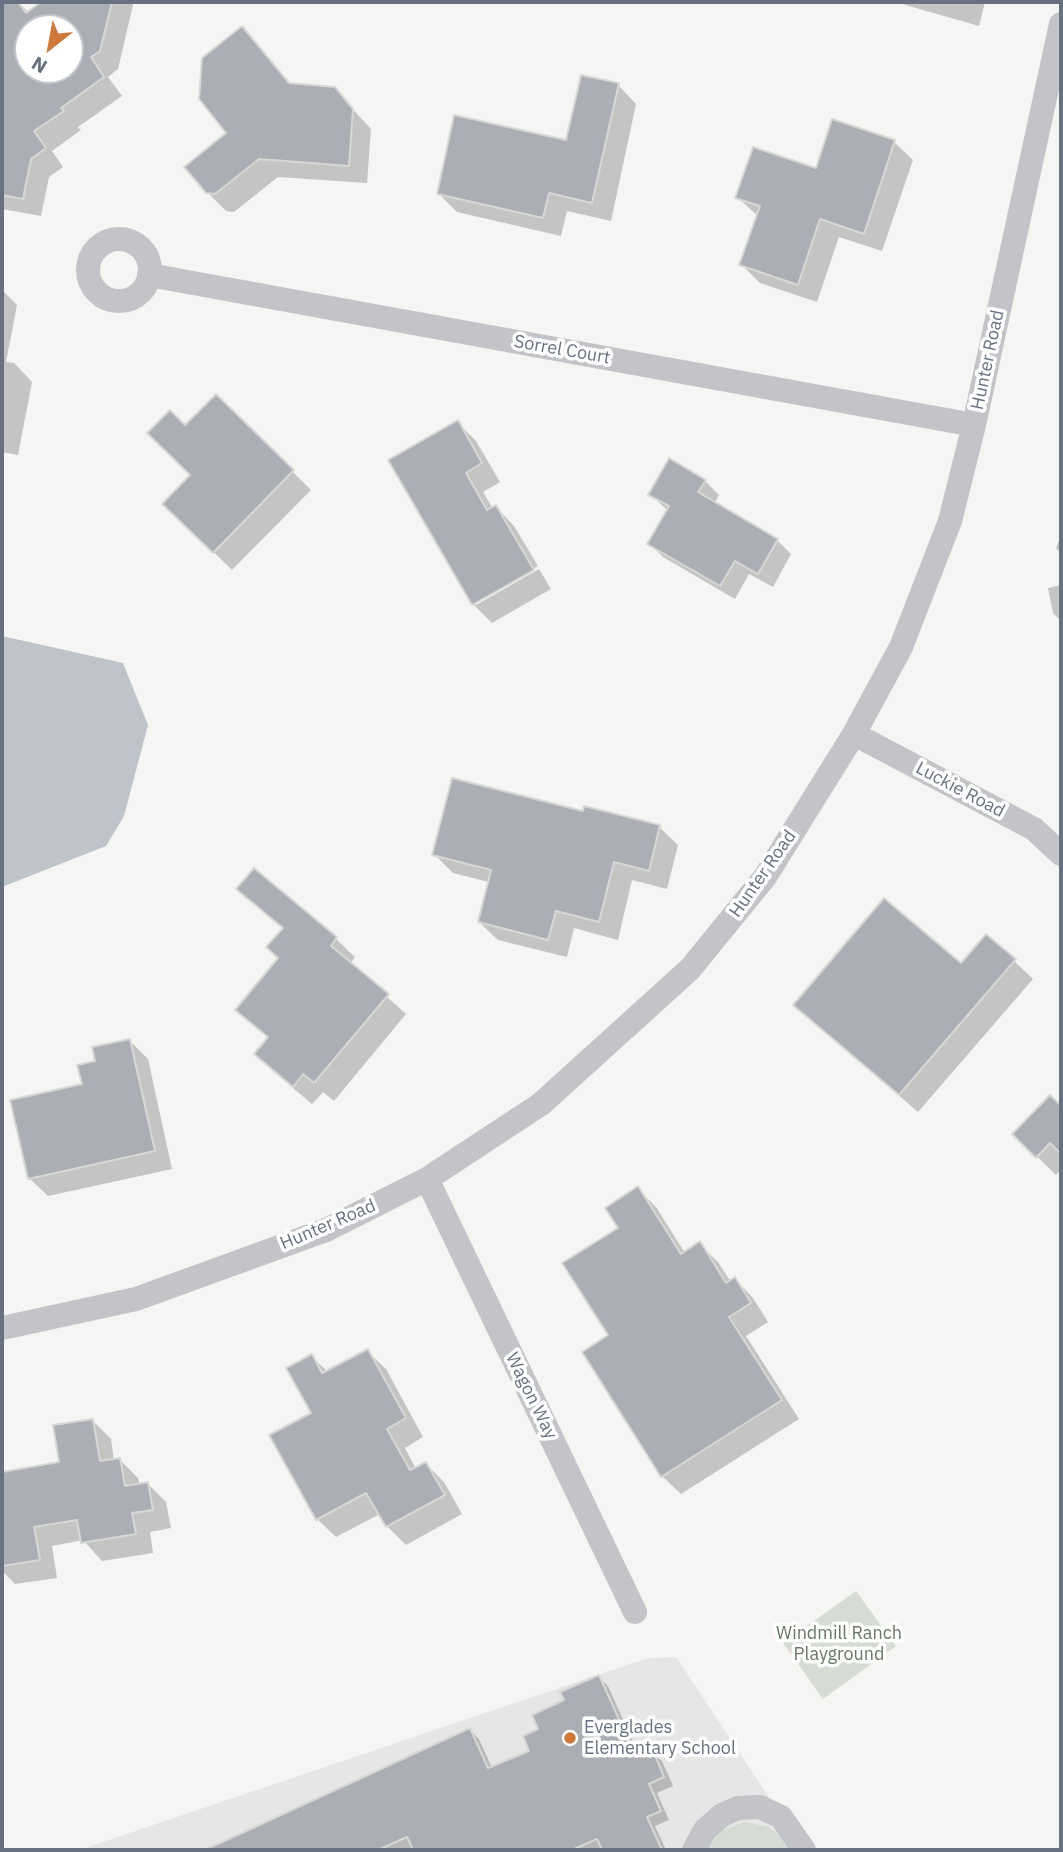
<!DOCTYPE html>
<html>
<head>
<meta charset="utf-8">
<style>
  body { margin:0 }
  #map { position:relative; width:1063px; height:1852px; overflow:hidden; background:#f5f6f3; font-family:"IBM Plex Sans",sans-serif }
  canvas { display:block }
  .frame { position:absolute; inset:0; border:4px solid #687180; pointer-events:none }
  .north { position:absolute; left:14px; top:14px; width:70px; height:70px; box-sizing:border-box; background:#fff; border:2px solid #c3c6cc; border-radius:50%; rotate:211deg; font-size:19px; font-weight:700; line-height:28px; text-align:center; color:#687180 }
  .north::after { content:''; display:block; margin:auto; width:24px; height:32px; background:#cf7839; clip-path:polygon(50% 0,100% 100%,50% 72%,0 100%) }
</style>
</head>
<body>
<div id="map">
<canvas width="1063" height="1852"></canvas>
<div class="frame"></div>
<div class="north">N</div>
</div>
<script>
const ctx = document.querySelector('canvas').getContext('2d');
ctx.lineJoin = 'round';
function fill(path, color) { ctx.fillStyle = color; ctx.fill(path, 'evenodd'); }
const shape = rows => new Path2D(rows.map(r => 'M' + r).join(''));
function trace(path, color, width, dash) { ctx.strokeStyle = color; ctx.lineWidth = width; ctx.lineCap = dash ? 'butt' : 'round'; ctx.setLineDash(dash || []); ctx.stroke(path); }
function label(font, color, halo, rows, align = 'center') {
  ctx.font = font + ' "IBM Plex Sans",sans-serif'; ctx.lineWidth = 7; ctx.setLineDash([]); ctx.textBaseline = 'middle'; ctx.strokeStyle = halo; ctx.fillStyle = color; for (const [text, x, y, turn = 0] of rows) {
    ctx.save(); ctx.translate(x, y); ctx.rotate((+turn || 0) * Math.PI / 180); ctx.textAlign = isNaN(turn) ? turn : align; if (halo) ctx.strokeText(text, 0, 0); ctx.fillText(text, 0, 0); ctx.restore();
  }
}
fill(shape([
  [676,1657,804,1850,79,1850,648,1658]
]), '#e6e6e6');
fill(shape([
  [856,1591,896,1646,823,1699,783,1643],
  [744,1822,769,1827,779,1835,790,1850,706,1850,720,1832]
]), '#d6dcd4');
fill(shape([
  [2,636,123,663,148,725,124,816,106,846,2,887]
]), '#bec4ca');
fill(shape([
  [4,2,18,2,29,13,44,2,131,2,133,5,118,69,108,77,122,96,78,127,81,130,52,151,63,167,49,177,41,216,2,209],
  [28,28,70,28,70,70,28,70],
  [895,2,985,2,979,26],
  [242,28,292,85,334,89,371,129,367,183,278,177,234,212,226,211,207,192,229,133],
  [618,85,636,104,611,221,567,211,561,236,457,212,439,194,568,142],
  [833,121,894,142,913,160,882,251,839,237,817,302,760,283,741,264,758,216,737,197,817,171],
  [2,290,17,305,6,362,14,363,32,382,18,455,2,452],
  [216,396,311,490,232,570,165,504,193,475,185,427],
  [458,423,476,441,500,482,483,492,493,509,496,507,514,526,538,566,476,601,476,605,539,569,551,589,492,623,473,604],
  [705,481,719,495,714,504,777,540,791,554,773,587,749,574,735,599,663,557,649,543,668,511,650,494],
  [1061,536,1061,554,1056,548],
  [1061,585,1061,621,1053,613,1048,588],
  [584,813,659,827,678,845,667,889,632,880,618,940,574,928,567,957,498,940,479,922,489,882,453,873,434,854],
  [254,870,336,939,355,957,350,964,406,1014,334,1101,323,1092,312,1104,275,1073,256,1054,269,1039,238,1010,280,959,283,929,238,889],
  [1014,961,1033,979,918,1112,795,1005,961,966],
  [130,1041,148,1059,172,1169,48,1196,29,1178,97,1062],
  [1050,1098,1061,1109,1061,1169,1056,1175,1014,1134],
  [638,1189,656,1207,685,1253,699,1244,718,1262,731,1282,735,1279,753,1298,768,1322,746,1336,799,1419,681,1494,662,1476,610,1336,620,1228],
  [367,1351,386,1369,423,1437,405,1448,416,1469,426,1464,444,1482,462,1514,406,1545,387,1526,380,1514,336,1537,317,1519,311,1356,328,1372],
  [92,1420,111,1439,114,1461,120,1460,138,1478,140,1485,148,1484,166,1502,171,1528,150,1532,153,1553,102,1561,83,1540,52,1546,57,1578,15,1584,2,1571,2,1473,61,1463],
  [598,1677,608,1686,640,1758,652,1752,662,1761,673,1786,657,1793,669,1820,655,1826,666,1850,415,1850,414,1847,407,1850,203,1850,470,1730,479,1739,492,1768,532,1752,541,1730,566,1701]
]), '#0003');
const building = shape([
  [2,2,18,2,26,13,41,2,112,2,100,51,91,57,104,77,61,108,64,111,34,131,46,148,31,159,23,199,2,195,2,2],
  [28,28,70,28,70,70,28,70,28,28],
  [242,26,289,83,335,87,353,109,349,166,259,159,215,194,206,193,184,167,226,133,199,99,202,58,242,26],
  [581,75,619,83,592,203,549,193,543,218,437,194,454,115,566,140,581,75],
  [832,119,895,140,864,234,820,219,798,285,739,265,760,206,735,198,753,147,816,168,832,119],
  [216,394,294,470,213,553,162,504,190,475,147,433,170,410,185,425,216,394],
  [458,420,482,463,466,473,487,510,496,505,534,570,472,605,388,460,458,420],
  [669,458,706,480,698,492,778,539,758,574,735,561,720,586,647,544,669,506,648,495,669,458],
  [452,778,583,811,584,806,660,825,649,871,614,862,599,922,556,911,548,940,478,922,491,870,432,855,452,778],
  [254,868,337,937,331,946,389,994,314,1083,303,1074,293,1087,254,1054,268,1037,235,1010,278,958,266,947,283,928,236,889,254,868],
  [884,898,961,963,986,934,1016,959,899,1095,793,1005,884,898],
  [130,1039,155,1151,28,1179,10,1100,82,1084,77,1065,95,1061,92,1047,130,1039],
  [1050,1095,1061,1106,1061,1154,1050,1143,1036,1158,1012,1134,1050,1095],
  [638,1186,681,1254,700,1241,726,1283,735,1277,751,1303,729,1317,782,1400,661,1477,582,1352,608,1335,562,1263,618,1228,605,1208,638,1186],
  [368,1349,406,1418,387,1429,410,1470,426,1462,445,1495,386,1527,366,1493,316,1520,269,1435,311,1413,286,1368,312,1354,322,1373,368,1349],
  [93,1419,100,1461,120,1458,125,1486,148,1482,153,1510,132,1513,136,1534,81,1543,77,1520,34,1527,40,1560,2,1566,2,1472,59,1462,53,1425,93,1419],
  [599,1675,636,1757,653,1750,664,1777,649,1784,661,1811,647,1817,662,1850,602,1850,597,1839,572,1850,413,1850,407,1837,378,1850,205,1850,470,1728,488,1768,529,1751,523,1736,538,1729,532,1715,564,1700,560,1692,599,1675]
]);
fill(building, '#abafb5');
trace(building, '#d7d7d5', 2);
trace(shape([
  '88 270a31 31 0 1 1 62 0a31 31 0 1 1-62 0Z',
  [149,275,974,425],
  [854,734,1034,829,1061,854],
  [427,1179,635,1612],
  [2,1328,136,1299,326,1230,427,1179,541,1104,690,969,765,877,854,734,901,647,950,521,974,425,1061,24],
  [694,1850,705,1830,722,1815,738,1808,760,1807,781,1817,804,1850]
]), '#c2c4c7', 24);
for (const [x, y, r, color] of [
  [570,1738,7,"#cf7839"]
]) { const dot = new Path2D(); dot.arc(x, y, r, 0, 2 * Math.PI); ctx.fillStyle = color; ctx.fill(dot); trace(dot, '#fff', 2.5); }
label('18px', '#687180', '#fff', [
  ["Sorrel Court",562,350,10],
  ["Hunter Road",988,360,-78],
  ["Luckie Road",960,790,28],
  ["Hunter Road",763,874,-55],
  ["Hunter Road",328,1225,-23],
  ["Wagon Way",531,1396,64]
]);
label('18px', '#667866', '#fff', [
  ["Windmill Ranch",839,1634],
  ["Playground",839,1655]
]);
label('18px', '#687180', '#fff', [
  ["Everglades",584,1728],
  ["Elementary School",584,1749]
], 'left');
</script>
</body>
</html>
